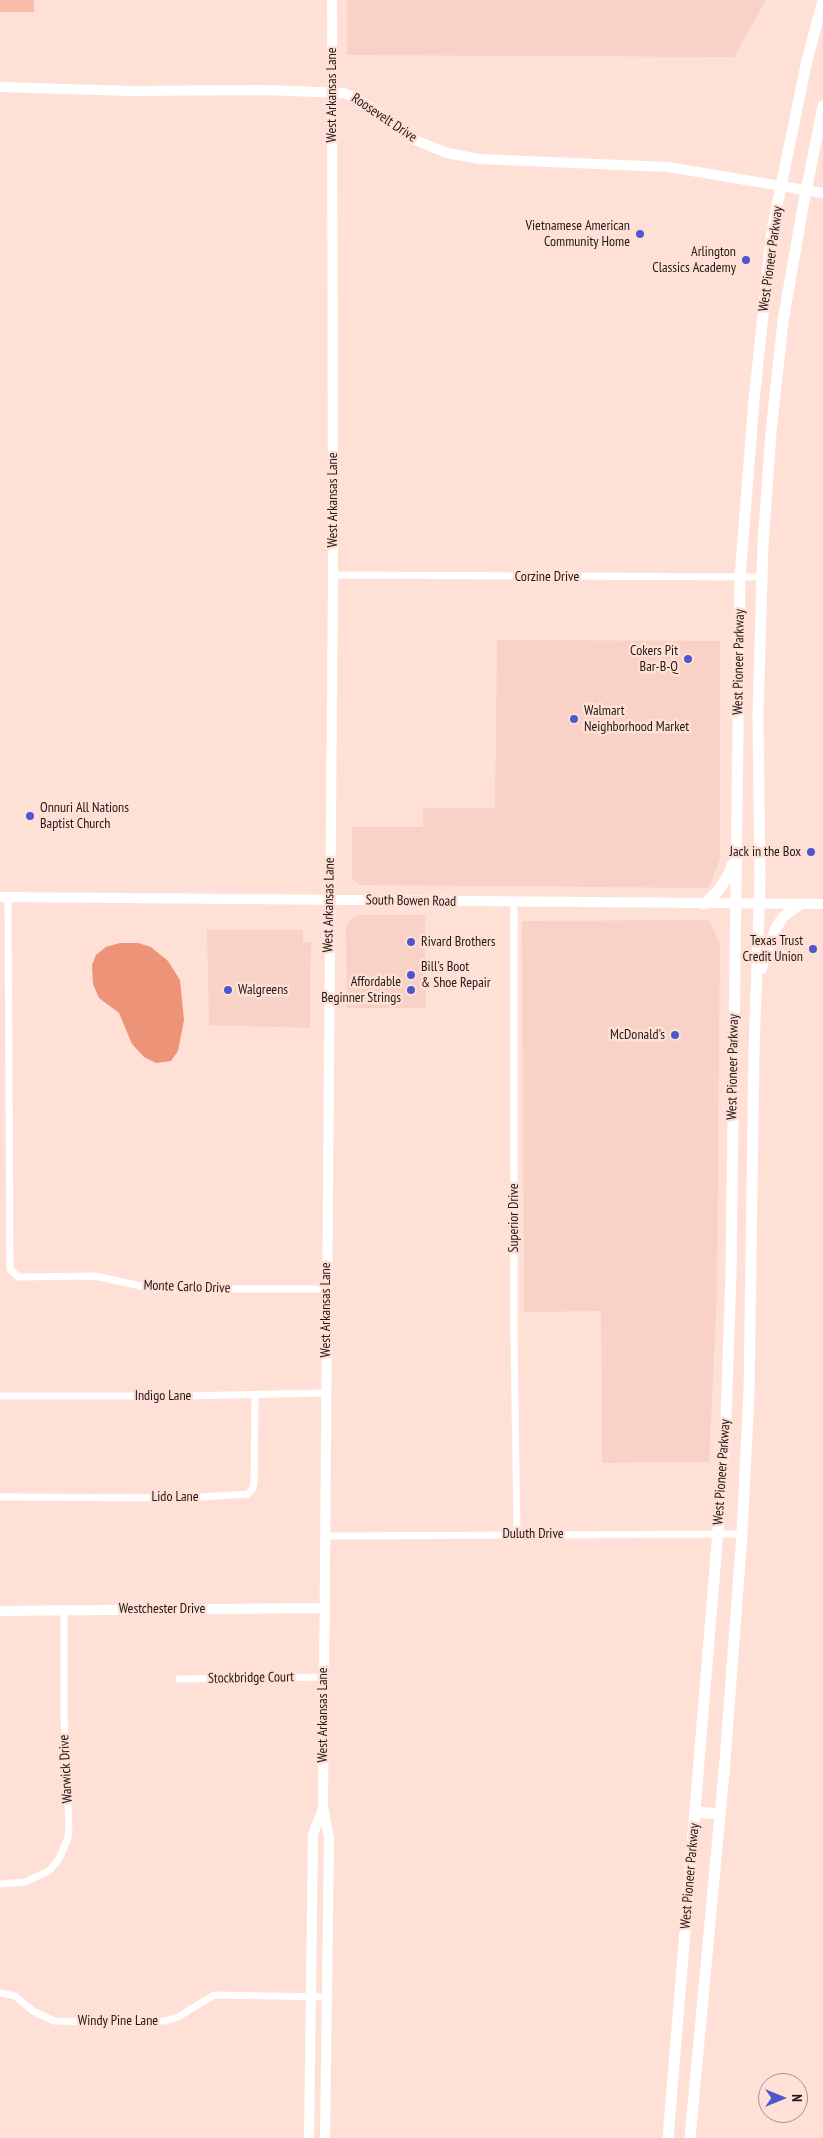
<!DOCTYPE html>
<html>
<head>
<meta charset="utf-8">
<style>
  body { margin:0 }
  #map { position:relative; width:823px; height:2138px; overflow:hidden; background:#ffe0d7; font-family:"PT Sans Narrow",sans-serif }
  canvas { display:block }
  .north { position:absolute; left:758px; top:2073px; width:50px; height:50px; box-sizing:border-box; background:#ffe0d7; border:1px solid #a69089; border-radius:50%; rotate:90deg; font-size:14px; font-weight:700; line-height:20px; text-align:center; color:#211714 }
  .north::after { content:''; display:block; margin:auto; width:18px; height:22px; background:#5057cd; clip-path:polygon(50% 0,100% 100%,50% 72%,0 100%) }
</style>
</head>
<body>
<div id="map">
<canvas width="823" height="2138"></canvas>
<div class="north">N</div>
</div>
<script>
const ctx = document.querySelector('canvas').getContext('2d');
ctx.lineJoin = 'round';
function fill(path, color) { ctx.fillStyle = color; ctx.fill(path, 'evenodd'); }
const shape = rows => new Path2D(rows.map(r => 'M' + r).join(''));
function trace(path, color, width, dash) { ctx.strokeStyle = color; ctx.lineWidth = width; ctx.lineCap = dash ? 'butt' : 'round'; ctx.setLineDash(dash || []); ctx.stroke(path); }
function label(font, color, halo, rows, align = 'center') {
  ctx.font = font + ' "PT Sans Narrow",sans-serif'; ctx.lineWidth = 5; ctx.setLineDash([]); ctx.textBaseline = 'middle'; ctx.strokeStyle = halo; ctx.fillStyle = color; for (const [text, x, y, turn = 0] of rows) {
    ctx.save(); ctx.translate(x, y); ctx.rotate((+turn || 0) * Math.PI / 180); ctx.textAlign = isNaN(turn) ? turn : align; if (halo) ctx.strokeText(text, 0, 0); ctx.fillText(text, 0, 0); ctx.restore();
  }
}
fill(shape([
  [347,0,766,0,734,57,347,55],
  [497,640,720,641,720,860,708,888,360,885,352,879,352,827,423,827,423,808,495,808],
  [357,915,425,915,426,1008,347,1008,346,925],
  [709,920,720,943,717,1293,709,1462,602,1463,601,1311,524,1312,522,921],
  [207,930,303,930,303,942,311,942,310,1028,209,1025]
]), '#f8d2c6');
fill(shape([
  [0,0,34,0,34,12,0,12]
]), '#f7beac');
fill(shape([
  [120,943,138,943,151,947,168,961,180,980,184,1020,178,1051,171,1061,156,1063,144,1057,132,1044,119,1013,99,998,93,984,92,965,96,955,106,947]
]), '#ec9378');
trace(shape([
  [333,575,762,577],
  [8,897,10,1269,18,1277,95,1276,154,1289,326,1289],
  [514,902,514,1337,517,1534],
  [0,1396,182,1396,326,1393],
  [0,1497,185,1498,248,1494,253,1488,254,1482,255,1395],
  [325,1536,742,1534],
  [179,1679,324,1677],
  [0,1884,25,1882,49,1871,59,1859,68,1838,69,1827,64,1716,64,1610],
  [0,1993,15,1996,33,2011,54,2021,110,2022,165,2021,178,2017,214,1995,327,1997]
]), '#fff', 7);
trace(shape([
  [0,87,131,91,264,90,344,93,360,100,415,140,447,153,479,159,668,167,823,193],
  [0,897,823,904],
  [0,1611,324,1608],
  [309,2138,313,1834,322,1811],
  [325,2138,329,1839,323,1805,333,575,332,0]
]), '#fff', 10);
trace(shape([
  [704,904,719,890,729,874,732,865],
  [761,969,776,928,783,917,800,904],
  [696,1812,720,1814],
  [668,2138,725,1446,731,1274,740,577,754,400,772,230,807,60,823,1],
  [690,2138,725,1761,742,1534,749,1393,754,1051,760,880,758,714,763,544,771,432,783,321,804,201,823,106]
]), '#fff', 11);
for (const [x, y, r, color] of [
  [640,234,5,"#5057cd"],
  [746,260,5,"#5057cd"],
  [688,659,5,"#5057cd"],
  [574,719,5,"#5057cd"],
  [30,816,5,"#5057cd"],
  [811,852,5,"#5057cd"],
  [411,942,5,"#5057cd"],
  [813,949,5,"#5057cd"],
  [411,975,5,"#5057cd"],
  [228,990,5,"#5057cd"],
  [411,990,5,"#5057cd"],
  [675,1035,5,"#5057cd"]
]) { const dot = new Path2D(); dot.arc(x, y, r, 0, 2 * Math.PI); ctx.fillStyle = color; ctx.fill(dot); trace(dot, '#ffe0d7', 2); }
label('14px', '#211714', '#ffe0d7', [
  ["West Arkansas Lane",332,95,-90],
  ["Roosevelt Drive",384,118,34],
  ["West Pioneer Parkway",771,259,-82],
  ["West Arkansas Lane",333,500,-90],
  ["Corzine Drive",547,577],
  ["West Pioneer Parkway",739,662,-89],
  ["South Bowen Road",411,901,1],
  ["West Arkansas Lane",329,905,-89],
  ["West Pioneer Parkway",733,1067,-89],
  ["Superior Drive",514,1218,-90],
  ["Monte Carlo Drive",187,1287,2],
  ["West Arkansas Lane",326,1310,-90],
  ["Indigo Lane",163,1396],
  ["West Pioneer Parkway",722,1472,-86],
  ["Lido Lane",175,1497],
  ["Duluth Drive",533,1534],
  ["Westchester Drive",162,1609],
  ["Stockbridge Court",251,1678,-1],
  ["West Arkansas Lane",323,1715,-90],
  ["Warwick Drive",66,1769,-93],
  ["West Pioneer Parkway",690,1876,-85],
  ["Windy Pine Lane",118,2021]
]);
label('14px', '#211714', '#ffe0d7', [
  ["Vietnamese American",630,226],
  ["Community Home",630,242],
  ["Arlington",736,252],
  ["Classics Academy",736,268],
  ["Cokers Pit",678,651],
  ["Bar-B-Q",678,667],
  ["Walmart",584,711,"left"],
  ["Neighborhood Market",584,727,"left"],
  ["Onnuri All Nations",40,808,"left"],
  ["Baptist Church",40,824,"left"],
  ["Jack in the Box",801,852],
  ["Texas Trust",803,941],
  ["Credit Union",803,957],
  ["Rivard Brothers",421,942,"left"],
  ["Bill's Boot",421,967,"left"],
  ["& Shoe Repair",421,983,"left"],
  ["Affordable",401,982],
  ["Beginner Strings",401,998],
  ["Walgreens",238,990,"left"],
  ["McDonald's",665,1035]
], 'right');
</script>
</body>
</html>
